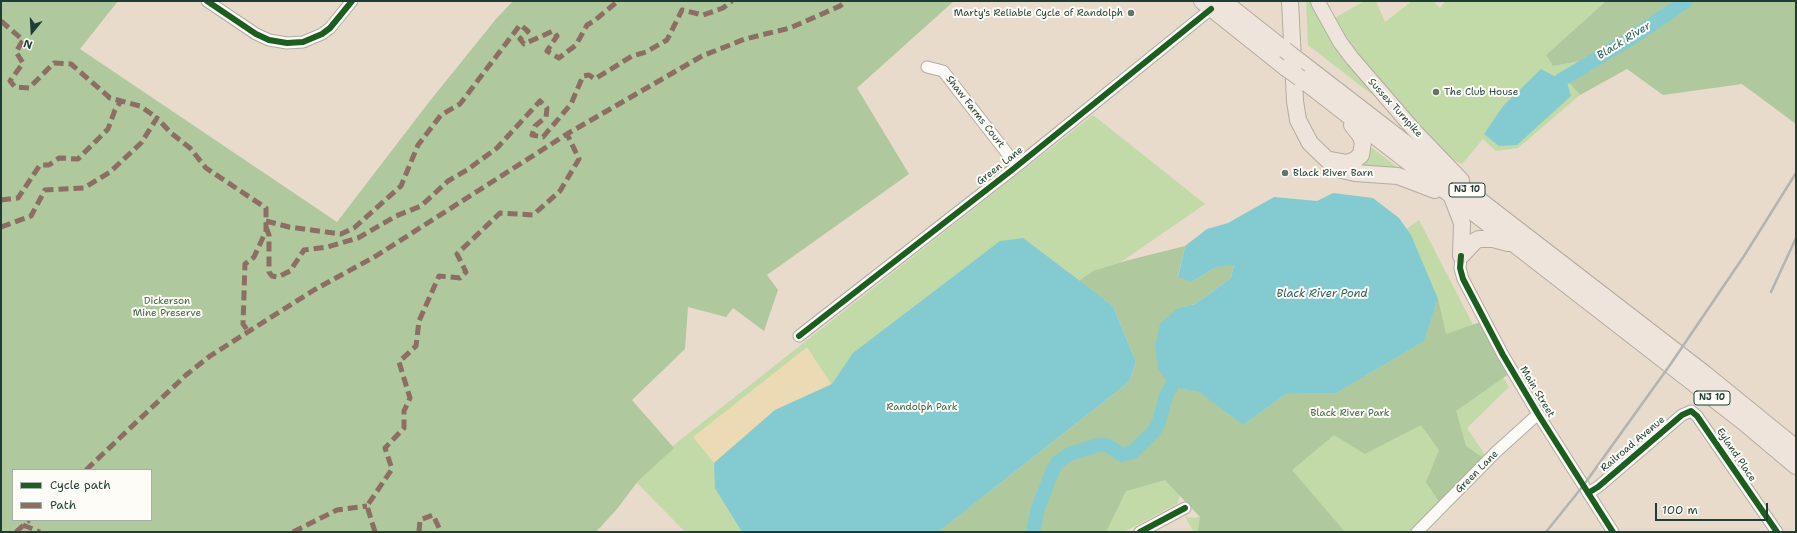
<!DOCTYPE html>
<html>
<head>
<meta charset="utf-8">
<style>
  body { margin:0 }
  #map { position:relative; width:1797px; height:533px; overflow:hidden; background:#e8dbcc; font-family:"Shantell Sans",sans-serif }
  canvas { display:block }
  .frame { position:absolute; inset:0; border:2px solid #1f3d34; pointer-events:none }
  .legend { position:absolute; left:12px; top:469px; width:140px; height:52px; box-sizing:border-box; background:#fdfcf7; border:1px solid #a4b0a9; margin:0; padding:5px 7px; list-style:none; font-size:12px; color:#1f3d34 }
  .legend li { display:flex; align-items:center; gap:8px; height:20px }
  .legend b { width:20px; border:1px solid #a4b0a9 }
  .north { position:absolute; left:12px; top:12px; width:40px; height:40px; -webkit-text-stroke:3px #fdfcf7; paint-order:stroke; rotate:198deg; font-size:11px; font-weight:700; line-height:16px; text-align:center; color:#1f3d34 }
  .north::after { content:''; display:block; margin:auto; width:14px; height:18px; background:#1f3d34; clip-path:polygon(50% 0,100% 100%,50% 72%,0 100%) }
  .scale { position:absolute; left:1655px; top:503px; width:113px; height:18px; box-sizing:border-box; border:2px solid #1f3d34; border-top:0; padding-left:5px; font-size:12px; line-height:14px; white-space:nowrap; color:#1f3d34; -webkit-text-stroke:3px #fdfcf7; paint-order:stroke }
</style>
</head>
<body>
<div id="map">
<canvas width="1797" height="533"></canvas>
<div class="frame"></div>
<ul class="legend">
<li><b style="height:5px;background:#1b5e20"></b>Cycle path</li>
<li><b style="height:5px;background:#8d6e63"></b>Path</li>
</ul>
<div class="north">N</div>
<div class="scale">100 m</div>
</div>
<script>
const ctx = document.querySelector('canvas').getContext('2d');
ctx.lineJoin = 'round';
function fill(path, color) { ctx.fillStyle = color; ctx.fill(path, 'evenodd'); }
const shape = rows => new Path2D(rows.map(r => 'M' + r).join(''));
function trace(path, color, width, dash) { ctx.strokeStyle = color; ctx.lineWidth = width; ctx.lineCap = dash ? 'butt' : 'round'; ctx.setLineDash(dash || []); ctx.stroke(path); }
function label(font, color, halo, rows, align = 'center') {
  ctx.font = font + ' "Shantell Sans",sans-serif'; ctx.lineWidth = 4; ctx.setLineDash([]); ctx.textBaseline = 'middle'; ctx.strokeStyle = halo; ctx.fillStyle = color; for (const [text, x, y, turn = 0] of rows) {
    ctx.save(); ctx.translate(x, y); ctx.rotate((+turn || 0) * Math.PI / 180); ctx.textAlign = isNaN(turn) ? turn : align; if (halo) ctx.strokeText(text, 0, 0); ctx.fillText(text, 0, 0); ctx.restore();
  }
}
fill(shape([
  [1306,1,1316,1,1328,22,1364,1,1376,1,1385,22,1412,1,1433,1,1440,8,1445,1,1606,1,1546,55,1553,66,1581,61,1567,80,1580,95,1518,148,1496,151,1483,139,1462,164,1446,157,1401,117,1308,45],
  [1093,115,1205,204,1098,278,965,532,685,532,632,478],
  [1370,146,1371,147,1406,174,1354,166],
  [1419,220,1485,348,1509,387,1467,428,1486,456,1409,532,1194,532,1185,517,1195,518,1203,515,1181,493,1177,504,1124,532,1033,532,1179,388]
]), '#c1daa8');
fill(shape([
  [1,1,118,1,80,49,337,222,429,102,496,19,513,1,954,1,857,88,909,174,767,275,778,290,764,331,733,308,726,317,688,307,685,349,632,400,674,448,638,481,617,509,596,532,1,532],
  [13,470,151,470,151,520,13,520],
  [1606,1,1796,1,1796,124,1742,84,1663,95,1627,69,1580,95,1567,80,1581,61,1553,66,1546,55],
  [1185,246,1178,276,1192,282,1216,267,1234,264,1231,278,1195,304,1178,308,1171,387,1199,392,1243,425,1286,394,1336,393,1424,341,1438,299,1446,334,1481,322,1510,373,1456,411,1466,446,1486,460,1440,503,1426,482,1439,450,1421,425,1365,454,1334,435,1292,470,1345,532,1198,532,1200,517,1165,480,1126,491,1106,532,938,532,1129,382,1136,362,1113,306,1079,281,1093,271,1129,260]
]), '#afc89d');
fill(shape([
  [807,347,832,385,775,410,714,463,693,437]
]), '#ebdab3');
fill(shape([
  [1541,69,1567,83,1571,96,1517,145,1499,146,1484,134,1503,106],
  [1333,193,1373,198,1399,218,1411,235,1438,299,1424,341,1336,393,1286,394,1243,425,1199,392,1171,387,1158,369,1155,346,1160,324,1178,308,1195,304,1231,278,1234,265,1216,267,1192,282,1178,277,1185,246,1207,229,1228,223,1274,197,1317,201],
  [1023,238,1113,306,1136,362,1129,382,938,532,742,532,715,488,714,463,775,410,832,384,853,353,1000,241]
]), '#84cbd1');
trace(shape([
  [1561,80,1635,36,1686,1],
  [1033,532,1038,508,1053,470,1058,462,1069,454,1098,445,1107,445,1122,455,1133,452,1154,431,1159,422,1166,396,1171,387]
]), '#84cbd1', 14);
const minor = shape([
  [207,1,256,34,269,40,287,43,303,42,322,34,330,28,352,1],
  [927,67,943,71,1017,166],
  [1461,256,1460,268,1463,279,1503,355,1538,414,1613,532],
  [799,336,1012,170,1211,9],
  [1588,493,1598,487,1682,415,1691,411,1697,416,1777,532],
  [1140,532,1185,508],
  [1417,532,1496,452,1538,414]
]);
const major = shape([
  [1318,1,1319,4,1340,42,1352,58,1414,130,1462,180]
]);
const highway = shape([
  [1202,1,1286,68],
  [1223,1,1285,50],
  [1290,1,1295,101,1298,120,1310,143,1334,166,1342,170,1355,173,1398,176,1435,190],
  [1299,61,1705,374,1796,448],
  [1300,78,1746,424,1796,466],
  [1331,160,1347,163,1355,160,1361,155,1363,142,1360,135,1352,125],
  [1452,197,1462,223,1461,256],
  [1461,256,1475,241,1479,239,1493,239,1508,243]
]);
trace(minor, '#b2aca2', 13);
trace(major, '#b2aca2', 16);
trace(highway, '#b2aca2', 18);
trace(minor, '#fcfaf7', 11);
trace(major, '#eee4dc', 14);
trace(highway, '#eee4dc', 16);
trace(shape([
  [1771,292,1796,238],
  [1546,532,1583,486,1670,365,1744,256,1796,173]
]), '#b2b4b1', 2.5);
const highwayBridge = shape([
  [1285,50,1299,61],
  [1286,68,1300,78]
]);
trace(highwayBridge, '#b2aca2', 18, []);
trace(highwayBridge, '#eee4dc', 16);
trace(shape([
  [1,21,23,40,16,52,23,63,10,81,15,87,29,88,54,63,71,64,110,98,121,101],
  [1,200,18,198,40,165,49,165,59,158,78,159,108,129,115,110,121,101,140,106,157,118],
  [266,221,289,227,341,234,354,228,401,186,418,145,441,115,460,104,520,25,528,31,520,39,524,44,553,31,557,36,547,51,559,58,576,45,587,25,594,21,618,1],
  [1,227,31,216,45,190,84,188,110,172,141,143,157,118,171,133,190,148,206,168,266,208,266,231,254,257,245,264,243,324,248,331],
  [266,227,269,235,269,272,272,276,278,277,290,271,304,250,327,247,358,238,396,216,421,206,448,181,467,170,497,148,540,101,547,108,546,117,535,126,532,135,543,137,571,104,583,76,589,75,595,79,632,56,646,52,667,40,682,10,703,15,723,8,732,1],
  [86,470,186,375,210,356,314,290,376,256,567,134,702,56,745,39,790,28,840,6,846,1],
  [23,525,40,532],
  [16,532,29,520],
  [293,532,337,510,367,506],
  [375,532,367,506,392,469,385,448,404,428,404,411,410,398,399,362,416,346,419,321,439,276,460,278,466,272,457,254,500,213,533,215,560,191,579,159,567,134],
  [419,532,420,520,433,515,441,532]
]), '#8d6e63', 5, [10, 5]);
trace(shape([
  [207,1,256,34,269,40,287,43,303,42,322,34,330,28,352,1],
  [1461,256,1460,268,1463,279,1503,355,1538,414,1613,532],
  [799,336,1012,170,1211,9],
  [1588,493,1598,487,1682,415,1691,411,1697,416,1777,532],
  [1140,532,1185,508]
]), '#1b5e20', 6);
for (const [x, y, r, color] of [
  [1131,13,4,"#657469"],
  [1436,92,4,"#657469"],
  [1285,173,4,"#657469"]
]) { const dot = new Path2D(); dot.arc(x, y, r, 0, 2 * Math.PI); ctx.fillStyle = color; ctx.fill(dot); trace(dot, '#fdfcf7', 1.5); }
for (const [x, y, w] of [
  [1467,190,36],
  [1712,398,36]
]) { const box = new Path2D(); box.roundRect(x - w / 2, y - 7, w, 14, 3); ctx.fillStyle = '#fdfcf7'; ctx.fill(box); trace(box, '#1f3d34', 1); }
label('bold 9px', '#1f3d34', null, [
  ["NJ 10",1467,190],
  ["NJ 10",1712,398]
]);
label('10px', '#1f3d34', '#fdfcf7', [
  ["Marty's Reliable Cycle of Randolph",1123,13,"right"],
  ["The Club House",1444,92],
  ["Black River Barn",1293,173]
], 'left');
label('10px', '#1f3d34', '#fdfcf7', [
  ["Sussex Turnpike",1395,108,48],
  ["Shaw Farms Court",975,112,52],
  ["Green Lane",1000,166,-38],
  ["Main Street",1537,392,59],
  ["Railroad Avenue",1633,444,-40],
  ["Eyland Place",1736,455,56],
  ["Green Lane",1477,472,-45]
]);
label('10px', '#40644a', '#fdfcf7', [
  ["Dickerson",167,301],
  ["Mine Preserve",167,313],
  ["Randolph Park",922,407],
  ["Black River Park",1350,413]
]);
label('italic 11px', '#2e5f5c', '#fdfcf7', [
  ["Black River",1624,41,-32],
  ["Black River Pond",1322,294]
]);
</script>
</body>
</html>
